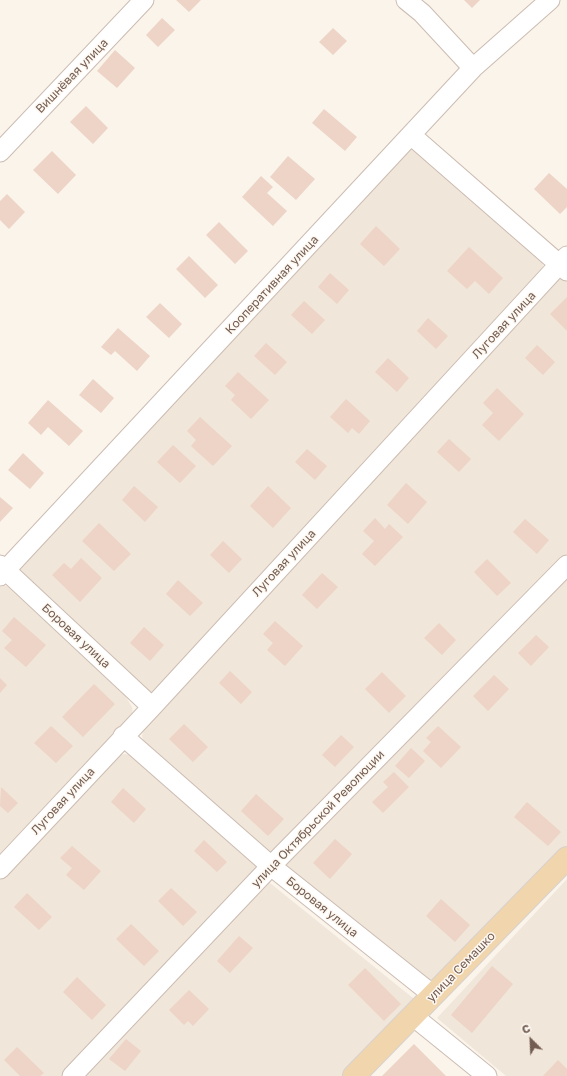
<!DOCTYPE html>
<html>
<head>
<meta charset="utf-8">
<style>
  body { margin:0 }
  #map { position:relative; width:567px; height:1076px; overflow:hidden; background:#faf4eb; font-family:"Golos Text",sans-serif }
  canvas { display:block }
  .north { position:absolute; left:511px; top:1020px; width:40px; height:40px; -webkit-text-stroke:3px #fdf8f1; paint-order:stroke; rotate:336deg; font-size:11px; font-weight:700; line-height:16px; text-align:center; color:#735c51 }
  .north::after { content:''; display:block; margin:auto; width:14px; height:18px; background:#735c51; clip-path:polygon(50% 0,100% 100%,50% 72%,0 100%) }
</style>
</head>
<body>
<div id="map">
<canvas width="567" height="1076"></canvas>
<div class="north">С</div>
</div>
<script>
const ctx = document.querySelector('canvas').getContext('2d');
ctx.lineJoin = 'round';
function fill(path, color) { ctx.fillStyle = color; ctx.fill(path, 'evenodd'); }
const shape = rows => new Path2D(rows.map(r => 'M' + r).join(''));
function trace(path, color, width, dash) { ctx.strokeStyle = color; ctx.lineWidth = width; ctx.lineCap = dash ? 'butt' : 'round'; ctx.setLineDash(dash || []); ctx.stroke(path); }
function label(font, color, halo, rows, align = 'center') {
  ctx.font = font + ' "Golos Text",sans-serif'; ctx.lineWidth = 3; ctx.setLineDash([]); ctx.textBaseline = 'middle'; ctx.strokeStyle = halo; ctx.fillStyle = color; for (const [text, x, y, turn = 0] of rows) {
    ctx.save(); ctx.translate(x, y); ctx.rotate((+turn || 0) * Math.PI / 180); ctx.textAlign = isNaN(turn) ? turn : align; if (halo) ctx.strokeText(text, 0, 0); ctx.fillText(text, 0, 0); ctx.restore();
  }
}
fill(shape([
  [412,148,541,258,543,265,541,274,151,696,19,571,20,567,406,151],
  [567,276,567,554,270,858,145,745,142,736,144,729,553,278],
  [567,571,567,847,434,987,288,872,286,864],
  [9,585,122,691,132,707,133,716,0,863,0,587],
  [125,754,133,755,257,863,258,870,64,1076,0,1076,0,880,109,761,116,756],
  [567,879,567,1076,506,1076,437,1018],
  [263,883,270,883,418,1002,345,1076,77,1076]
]), '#f1e6da');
fill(shape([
  [176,0,201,0,189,12],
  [464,0,480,0,472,8],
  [162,18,175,30,158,47,146,35],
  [333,28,347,41,333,55,319,42],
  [115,50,135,68,117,88,97,71],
  [86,106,108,128,93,144,70,122],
  [324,109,357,137,345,151,312,123],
  [52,151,76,175,58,194,33,170],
  [288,156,315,179,296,200,270,177],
  [549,173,567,189,567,207,560,214,534,189],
  [261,176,273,187,267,193,287,211,273,226,242,197],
  [7,194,25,212,9,229,0,220,0,201],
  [219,222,248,251,235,264,206,235],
  [376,226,400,249,384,266,360,244],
  [469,247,503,278,489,294,475,281,467,289,447,271],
  [189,256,218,285,205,298,176,269],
  [330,273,349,290,337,304,318,287],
  [567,297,567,331,550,314],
  [304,301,325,320,312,334,291,315],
  [160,303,182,324,169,338,146,317],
  [428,318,448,336,436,349,417,331],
  [118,328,150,356,137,371,115,351,111,355,101,347],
  [266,343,287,362,275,375,254,356],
  [537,345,555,362,543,375,525,358],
  [388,358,409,378,397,392,375,372],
  [238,372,269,400,251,419,231,400,235,395,225,386],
  [93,379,114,398,101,413,79,395],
  [497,388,524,414,499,441,482,425,493,413,483,403],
  [346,399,370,421,359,434,352,428,348,433,330,417],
  [48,400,83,431,69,446,48,427,41,435,28,423],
  [200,417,232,446,213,466,191,446,196,440,187,431],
  [449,439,471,459,459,472,437,452],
  [173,445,196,466,180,483,157,462],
  [307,449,327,466,315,480,295,462],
  [23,453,44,473,30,489,8,470],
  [406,483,427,502,408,524,387,505],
  [134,486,158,507,145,522,122,500],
  [268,486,291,508,273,528,250,506],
  [0,497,13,508,0,522],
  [375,518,385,529,389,524,403,537,375,566,362,554,374,541,363,531],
  [525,519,549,540,537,554,513,532],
  [99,523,131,554,114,571,82,541],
  [223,541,242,559,229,573,210,555],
  [81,558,102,578,80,602,52,575,64,563,71,569],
  [487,559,511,583,497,596,474,572],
  [322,573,338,587,317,609,302,595],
  [178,580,203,603,190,616,166,594],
  [14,617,46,645,26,667,4,648,12,640,2,631],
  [275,621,303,646,285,666,267,650,273,643,263,634],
  [439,623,456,640,442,655,424,638],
  [144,627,164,645,150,661,130,643],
  [536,635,549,647,531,666,518,653],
  [230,671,252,692,241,704,219,683],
  [382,672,406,696,389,713,365,689],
  [494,675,509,689,488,711,473,696],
  [0,678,7,685,0,693],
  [94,684,115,704,83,737,62,717],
  [184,724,208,747,193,762,169,739],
  [51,726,73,746,56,763,34,743],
  [438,726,461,747,441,768,423,751,431,742,426,738],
  [341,735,354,747,335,767,322,755],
  [411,748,425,761,409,778,395,766],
  [394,772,409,787,383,813,372,802,388,787,383,782],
  [1,787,18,803,8,813,0,806],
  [123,788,146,809,134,823,111,802],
  [256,794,284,819,268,836,241,811],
  [527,802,561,832,548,846,514,817],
  [335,839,352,854,330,879,313,863],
  [204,840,227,862,217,872,194,851],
  [72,846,101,871,84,890,66,875,72,868,60,858],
  [171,888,197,912,183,926,158,901],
  [27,893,52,917,39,930,14,907],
  [441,899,470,925,455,942,426,916],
  [131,924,159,951,144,966,116,939],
  [239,936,253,948,230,973,217,961],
  [492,966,513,984,472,1033,451,1015],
  [365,968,401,1004,384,1021,348,985],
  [77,977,106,1005,92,1020,63,992],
  [189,990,209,1009,193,1026,188,1021,184,1025,169,1010],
  [126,1039,141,1051,125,1071,109,1059],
  [414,1044,446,1076,382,1076],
  [17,1047,44,1073,40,1076,20,1076,4,1060],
  [558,1060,567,1069,567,1076,543,1076]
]), '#edd4c6');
const minor = shape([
  [406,0,422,13,473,68],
  [411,135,567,271],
  [0,152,144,0],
  [0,565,152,707],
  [0,576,473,68,550,0],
  [123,736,271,866,433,995],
  [0,869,152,707,567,256],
  [413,1016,487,1076],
  [72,1076,271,866,567,565]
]);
const major = shape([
  [354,1076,567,858]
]);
trace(minor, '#ccbcb2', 21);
trace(major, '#d8d1ce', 24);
trace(minor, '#fff', 19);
trace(major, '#f1d5ac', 22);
label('12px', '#735c51', '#fdf8f1', [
  ["Вишнёвая улица",72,76,-46],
  ["Кооперативная улица",272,285,-47],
  ["Луговая улица",504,325,-47],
  ["Луговая улица",284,563,-47],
  ["Боровая улица",76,636,43],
  ["Луговая улица",63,801,-47],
  ["улица Октябрьской Революции",318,819,-46],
  ["Боровая улица",322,907,39],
  ["улица Семашко",461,967,-46]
]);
</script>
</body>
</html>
